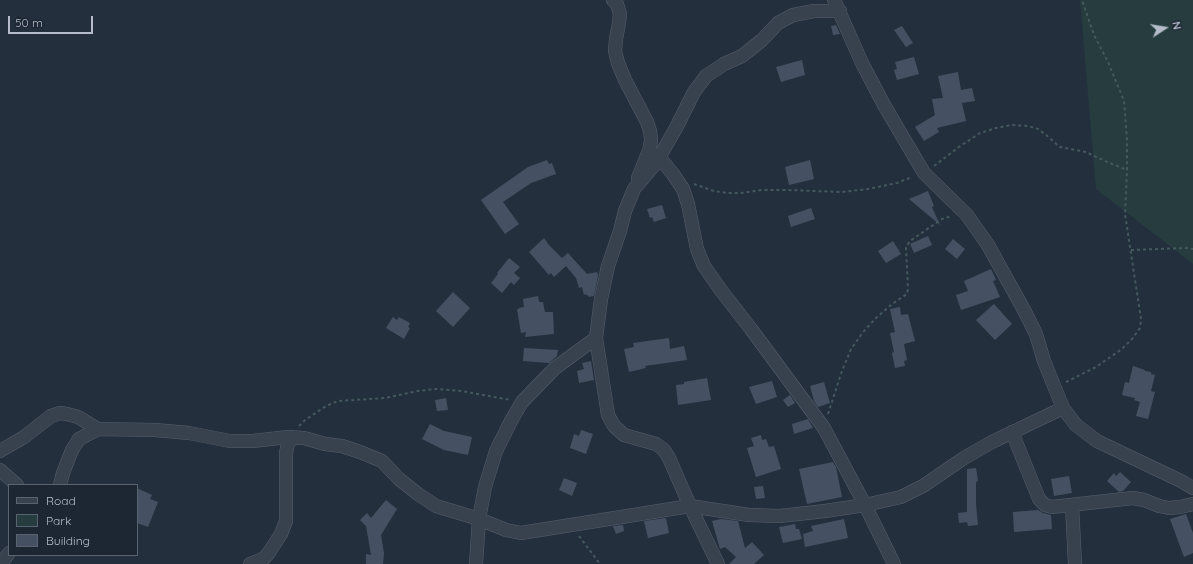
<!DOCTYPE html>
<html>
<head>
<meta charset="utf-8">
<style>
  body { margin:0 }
  #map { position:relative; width:1193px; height:564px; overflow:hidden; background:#242f3e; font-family:Quicksand,sans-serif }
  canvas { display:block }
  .legend { position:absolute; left:8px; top:484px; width:130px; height:72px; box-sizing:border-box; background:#1d2633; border:1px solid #59626f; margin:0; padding:5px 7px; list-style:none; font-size:12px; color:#b4bcc9 }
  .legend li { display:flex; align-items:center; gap:8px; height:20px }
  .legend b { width:20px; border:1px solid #59626f }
  .north { position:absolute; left:1145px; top:8px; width:40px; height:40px; -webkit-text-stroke:3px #1d2633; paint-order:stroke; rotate:78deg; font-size:11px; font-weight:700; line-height:16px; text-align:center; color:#b4bcc9 }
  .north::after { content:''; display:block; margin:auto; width:14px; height:18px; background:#b4bcc9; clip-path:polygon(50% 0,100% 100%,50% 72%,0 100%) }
  .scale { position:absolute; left:8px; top:16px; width:85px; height:18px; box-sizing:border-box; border:2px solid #b4bcc9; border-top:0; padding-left:5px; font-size:12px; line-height:14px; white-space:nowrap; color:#b4bcc9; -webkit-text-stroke:3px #1d2633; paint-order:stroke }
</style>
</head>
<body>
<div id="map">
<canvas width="1193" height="564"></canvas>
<ul class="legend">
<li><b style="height:5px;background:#38414e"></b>Road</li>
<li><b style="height:11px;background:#263c3f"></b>Park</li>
<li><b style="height:11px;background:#455162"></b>Building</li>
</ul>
<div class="north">N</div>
<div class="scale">50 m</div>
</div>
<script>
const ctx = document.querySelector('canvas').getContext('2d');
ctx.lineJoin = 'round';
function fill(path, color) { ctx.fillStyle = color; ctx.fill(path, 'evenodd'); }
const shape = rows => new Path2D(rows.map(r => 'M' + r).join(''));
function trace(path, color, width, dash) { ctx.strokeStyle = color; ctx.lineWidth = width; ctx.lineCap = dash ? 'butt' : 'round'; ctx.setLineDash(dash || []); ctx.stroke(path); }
fill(shape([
  [1080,0,1193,0,1193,264,1096,189]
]), '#263c3f');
fill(shape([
  [836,25,840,34,833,35,831,26],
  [902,26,913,43,906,47,894,30],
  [914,57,919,74,897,80,894,70,897,69,895,62],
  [802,60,805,75,781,82,776,67],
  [958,72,961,90,972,88,975,101,962,103,966,121,937,128,939,132,924,141,915,127,935,115,932,99,943,98,938,76],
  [547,160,549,164,552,163,556,174,531,183,503,202,519,224,505,234,481,200,528,167],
  [810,160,814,179,789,185,785,167],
  [928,191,934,206,932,207,940,225,909,199],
  [662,205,666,218,654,222,652,217,650,218,647,209],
  [811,208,815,219,791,227,788,216],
  [928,236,932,245,914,253,910,244],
  [544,238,549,245,562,258,568,253,587,274,597,272,598,276,594,296,589,297,588,295,587,296,586,294,584,295,582,287,579,288,576,278,566,266,554,277,551,273,549,275,529,252],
  [953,239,965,249,957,259,945,249],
  [893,241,901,254,886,263,878,251],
  [509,258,520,267,514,273,520,278,514,285,511,282,502,293,491,283,498,274,497,273],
  [991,269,996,280,993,281,1000,297,961,310,956,295,968,291,964,281],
  [453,292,470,308,453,327,436,311],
  [538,296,539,302,543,302,545,312,553,312,554,334,525,337,526,332,521,333,517,309,519,309,519,308,524,307,523,299],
  [994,304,1012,324,995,340,976,320],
  [900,307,901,315,908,314,915,341,904,344,907,360,904,361,905,366,895,368,892,353,894,352,890,333,895,332,890,309],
  [393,317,397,320,399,317,410,323,408,327,410,328,404,339,386,328],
  [669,338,670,349,684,346,687,360,645,366,646,368,629,372,624,349,634,347,633,343],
  [524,348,558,350,557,356,549,363,523,361],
  [591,361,594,380,579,383,577,371,584,369,582,363],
  [1133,366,1145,370,1145,371,1151,372,1151,374,1155,375,1151,391,1155,392,1148,419,1136,416,1140,402,1134,400,1135,398,1122,395,1125,382,1129,383],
  [707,378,711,400,678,405,676,385,684,384,684,382],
  [772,381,777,397,756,404,749,387],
  [824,382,830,403,818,407,814,401,810,386],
  [790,395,795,403,788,407,783,400],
  [446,398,448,410,437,411,435,400],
  [808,419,813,428,794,434,792,424],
  [430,424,444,431,472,437,468,455,444,450,422,439],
  [581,430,593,434,586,454,570,448,574,434,579,436],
  [761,435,762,440,766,439,769,447,774,446,781,469,756,477,747,448,754,446,751,438],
  [833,462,836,467,842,497,807,504,799,469],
  [976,468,978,481,976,482,976,504,978,525,968,526,967,522,959,523,958,513,967,512,967,469],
  [1120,472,1131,482,1123,491,1119,492,1107,481,1114,473,1116,476],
  [1069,476,1072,493,1054,496,1051,479],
  [564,478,577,483,572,496,559,490],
  [763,486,765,498,756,499,754,487],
  [137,488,152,495,150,499,158,502,148,527,137,523],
  [386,500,397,509,381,535,384,553,383,564,366,564,366,554,371,555,366,526,360,520,367,513,371,518],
  [1038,510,1043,513,1051,515,1052,529,1014,532,1013,512],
  [1186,514,1193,533,1193,553,1184,557,1170,519],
  [666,518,669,533,648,538,644,521],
  [721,519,738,521,745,548,752,542,764,555,754,564,729,564,736,557,725,547,720,549,712,521],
  [844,519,848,538,805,547,803,534,813,531,811,526],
  [795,524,796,529,799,529,802,539,783,543,779,527],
  [623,525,624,531,616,534,613,526]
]), '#455162');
const minor = shape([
  [613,0,617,4,620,14,619,23,616,39,615,51,618,63,625,80,647,122,650,131,651,139,650,148,638,178],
  [834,0,862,63,884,105,924,173,967,215,988,245,1024,310,1036,334,1044,361,1063,408,1076,425,1097,441,1181,481,1193,488],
  [659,157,673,174,683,189,688,204,697,249,704,266,720,289,751,329,824,428,865,505,894,564],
  [1012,432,1039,499,1045,505,1052,507,1133,498,1144,500,1159,506,1169,508,1180,507,1193,504],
  [0,451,24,437,51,416,60,413,67,414,78,417,98,429,155,430,189,433,230,441,253,441,288,437,304,438,325,444,342,446,360,452,382,461,399,479,418,494,436,506,479,519,506,530,521,533,690,506,749,515,780,516,825,511,865,505,901,497,923,486,964,458,992,442,1063,408],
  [0,470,17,485],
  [60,485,63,473,72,450,79,439,98,429],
  [1072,505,1075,564],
  [1,564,9,553],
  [250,564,263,559,268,554,281,534,286,521,286,453,288,444,292,437],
  [476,564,479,519,485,487,496,451,512,419,522,402,555,368,596,338],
  [718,564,690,506,669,458,664,450,656,444,624,435,614,426,608,415,596,338,601,299,608,266,620,231,625,211,634,189,656,163,676,128,694,92,706,76,724,64,742,56,762,40,778,23,793,15,814,11,840,11]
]);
trace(minor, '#565f6c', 14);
trace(shape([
  [934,166,959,147,980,133,996,128,1012,125,1028,126,1038,129,1046,135,1060,147,1086,152,1105,161,1127,170],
  [694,184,714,191,727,193,741,193,762,190,788,190,842,192,868,189,897,183,912,177],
  [1131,250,1186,248,1193,249],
  [1066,382,1096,367,1122,349,1132,339,1140,328,1141,319,1125,214,1127,170,1127,139,1124,101,1108,62,1094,35,1082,0],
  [828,414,842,371,851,349,864,331,876,318,892,304,907,294,908,289,906,248,908,244,910,241,942,219,952,216],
  [299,426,305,420,326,406,338,401,385,398,418,391,436,389,461,391,511,400],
  [579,536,600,564]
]), '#44595c', 2, [3, 3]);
trace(minor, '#38414e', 13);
</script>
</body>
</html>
